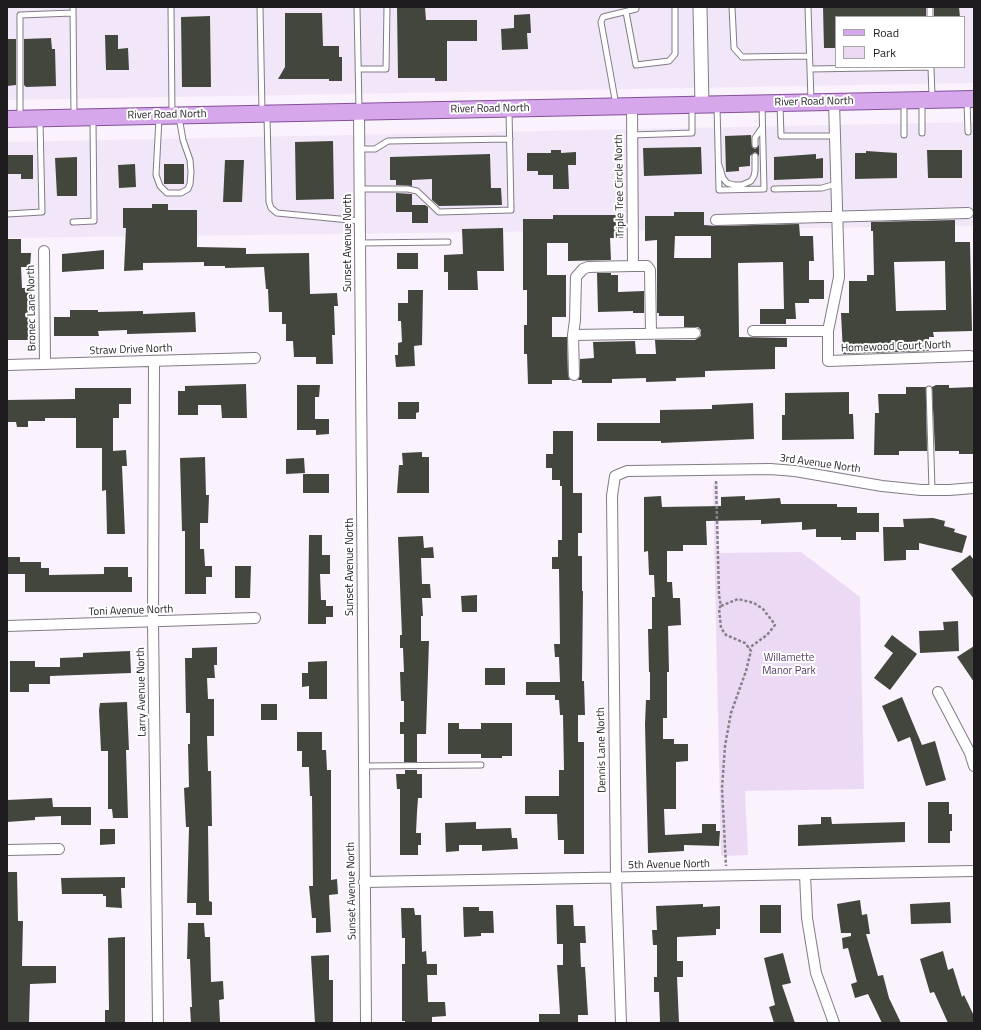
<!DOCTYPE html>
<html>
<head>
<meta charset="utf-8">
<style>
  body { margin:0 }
  #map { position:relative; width:981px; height:1030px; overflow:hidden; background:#faf3fe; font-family:"Titillium Web",sans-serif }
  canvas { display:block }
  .frame { position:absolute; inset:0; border:8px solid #1f1c20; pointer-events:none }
  .legend { position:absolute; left:835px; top:16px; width:130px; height:52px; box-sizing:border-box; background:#fff; border:1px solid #a5a4a6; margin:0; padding:5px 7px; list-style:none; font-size:12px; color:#1f1c20 }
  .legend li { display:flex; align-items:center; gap:8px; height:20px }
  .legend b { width:20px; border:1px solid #a5a4a6 }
</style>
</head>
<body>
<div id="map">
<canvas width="981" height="1030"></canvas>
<div class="frame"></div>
<ul class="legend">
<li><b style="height:5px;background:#d6a7ea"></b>Road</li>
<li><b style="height:11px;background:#ecdaf5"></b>Park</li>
</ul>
</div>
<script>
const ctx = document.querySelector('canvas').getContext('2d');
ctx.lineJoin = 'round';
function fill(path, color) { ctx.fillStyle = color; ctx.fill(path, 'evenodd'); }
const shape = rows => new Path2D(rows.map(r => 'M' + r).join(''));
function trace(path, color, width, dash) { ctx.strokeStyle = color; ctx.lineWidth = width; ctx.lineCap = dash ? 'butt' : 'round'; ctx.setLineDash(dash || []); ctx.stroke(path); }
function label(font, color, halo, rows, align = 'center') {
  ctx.font = font + ' "Titillium Web",sans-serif'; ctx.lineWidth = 4; ctx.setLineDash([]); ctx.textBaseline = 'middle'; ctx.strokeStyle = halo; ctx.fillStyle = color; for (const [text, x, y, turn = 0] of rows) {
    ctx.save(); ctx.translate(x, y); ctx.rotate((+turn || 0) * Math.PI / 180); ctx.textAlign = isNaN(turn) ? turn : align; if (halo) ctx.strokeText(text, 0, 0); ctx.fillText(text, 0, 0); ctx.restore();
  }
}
fill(shape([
  [7,7,974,7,974,83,7,100],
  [836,17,964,17,964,67,836,67],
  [974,122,974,226,7,238,7,142]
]), '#f2e7f8');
fill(shape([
  [713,484,718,484,719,553,801,552,860,597,864,789,745,791,748,855,721,856]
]), '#ecdaf5');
fill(shape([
  [397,7,425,7,426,20,477,20,477,41,447,41,447,81,435,81,435,78,398,78],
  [823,7,926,7,926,17,836,17,836,48,824,48],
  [934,7,959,7,960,17,934,17],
  [285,13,322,13,323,46,339,46,339,57,342,57,342,81,329,81,329,79,278,79,285,67],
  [530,14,531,33,527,33,528,49,502,50,501,29,514,28,514,15],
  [210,16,211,87,182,87,181,17],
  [105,35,118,35,118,49,128,48,129,70,106,70],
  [51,38,52,49,55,49,56,86,26,87,24,85,24,39],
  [7,39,16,39,16,85,7,86],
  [751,135,752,147,755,149,759,145,759,156,755,152,750,156,750,166,739,167,739,171,726,172,725,136],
  [333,141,334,199,296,200,295,142],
  [701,147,702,174,644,176,643,148],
  [551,150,561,150,561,153,576,152,576,165,568,165,569,189,553,189,553,175,538,175,538,171,527,171,527,153,551,153],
  [927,150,962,150,962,178,928,178],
  [866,151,897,153,897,178,855,179,855,153,866,153],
  [490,154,491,188,501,188,502,205,439,206,432,200,432,179,412,180,412,186,396,185,396,180,390,180,390,157],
  [816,154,816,159,823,158,823,178,774,180,774,157],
  [8,155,33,155,33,179,21,179,21,174,8,174],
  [77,157,77,196,57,196,55,158],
  [225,160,244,160,242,202,223,202],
  [135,164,136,187,119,188,118,165],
  [164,164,184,164,184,184,164,184],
  [396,193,412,194,412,212,396,212],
  [152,204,168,204,168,210,197,210,197,247,246,248,246,254,309,253,310,294,337,293,338,306,334,306,335,335,332,335,333,364,316,364,316,357,294,357,293,341,286,341,286,324,282,324,282,312,269,312,268,289,266,289,264,267,225,268,225,266,204,266,204,262,143,263,143,270,124,271,126,228,123,228,123,208,152,208],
  [412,205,425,205,428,207,428,223,412,223],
  [674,212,704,212,704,225,716,226,799,224,800,236,813,236,814,261,809,261,809,280,824,280,824,299,809,299,809,303,795,303,796,319,786,319,786,324,760,324,760,309,784,309,783,262,738,263,739,337,787,338,787,347,775,347,775,369,705,371,705,377,676,378,676,381,646,382,646,378,612,379,612,383,582,383,582,380,578,380,580,375,580,359,594,358,593,342,635,341,636,354,656,354,655,340,695,340,701,336,701,330,698,327,684,327,684,316,659,316,659,313,657,313,657,240,645,241,645,216,674,216],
  [675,236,711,236,711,258,674,258],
  [553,215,616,215,616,220,623,220,623,238,610,238,611,260,568,261,568,243,547,243,547,275,566,275,566,317,552,317,552,337,567,337,568,375,570,380,552,380,552,384,528,384,527,354,524,354,524,325,527,325,527,290,523,290,523,219,553,219],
  [955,220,955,242,970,242,972,331,933,332,934,337,929,337,929,351,843,354,841,313,849,313,849,281,867,281,867,275,874,275,873,231,871,231,871,222],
  [945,261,946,310,896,311,894,262],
  [503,228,504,271,477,271,478,290,448,290,448,272,444,272,444,255,463,254,462,229],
  [7,239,21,239,21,253,31,253,30,267,21,267,22,288,31,288,31,302,28,302,29,340,7,340],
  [104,250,104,269,62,272,62,254],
  [397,253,418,253,418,269,397,269],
  [597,273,611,273,611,275,618,275,618,292,644,291,644,313,633,313,633,311,598,312],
  [408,290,423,290,422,345,414,346,415,366,396,367,395,355,398,355,398,343,402,342,401,321,398,321,398,303,408,303],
  [70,310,98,310,98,312,143,311,143,314,195,312,196,332,127,334,127,330,98,331,99,336,54,336,54,317,70,317],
  [246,384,247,418,222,418,221,405,198,405,198,415,178,415,178,391,185,391,185,386],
  [297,385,320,385,319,397,315,397,315,419,329,419,329,434,316,435,316,430,297,430],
  [936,385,949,385,949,388,974,387,974,454,959,454,959,451,935,451,932,387],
  [906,387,926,387,927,451,899,451,899,455,874,455,875,413,879,413,878,394,906,394],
  [75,388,131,388,131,404,119,404,119,418,113,418,113,451,126,450,127,466,122,466,125,534,107,534,106,490,102,491,102,448,76,448,76,418,45,418,45,421,28,421,28,427,17,427,16,422,8,422,7,400,75,399],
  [849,392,849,414,853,414,854,439,782,440,782,415,785,415,785,393],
  [398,402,419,402,419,412,416,413,416,419,398,419],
  [753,403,754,439,661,443,661,441,597,441,597,423,660,423,660,410,712,409,712,405],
  [553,431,573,431,573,493,582,493,582,533,578,533,578,556,582,556,582,591,583,591,582,681,584,681,585,715,578,715,578,742,584,742,584,854,564,854,564,840,558,840,557,814,525,814,525,796,559,796,559,770,564,770,563,715,560,715,559,700,555,700,555,695,526,695,526,682,560,682,559,657,555,657,554,644,560,644,559,569,552,569,552,557,558,557,558,540,562,540,562,486,560,486,560,480,552,480,552,468,546,468,546,454,553,454],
  [422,452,422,457,429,457,429,493,397,493,399,465,403,465,402,453],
  [205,457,206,495,209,495,208,523,200,523,200,549,204,549,205,566,212,566,212,577,206,577,206,594,185,594,185,531,182,531,180,458],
  [304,458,305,473,286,474,286,459],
  [303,474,329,474,329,493,303,493],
  [661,496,662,507,721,506,721,497,745,496,745,500,780,498,781,504,837,504,837,507,857,507,857,513,879,513,879,532,856,532,856,540,841,540,841,537,816,537,816,529,802,530,802,522,761,524,761,520,706,521,707,545,683,545,683,551,667,551,667,582,672,582,673,598,680,598,681,625,668,626,669,672,667,672,667,718,663,718,663,739,674,739,674,744,688,744,688,761,676,762,676,809,664,809,665,835,702,833,702,824,716,824,716,831,720,831,719,846,684,845,684,851,648,853,645,724,646,700,650,700,650,672,649,672,648,629,652,629,652,597,655,597,654,575,649,575,648,551,644,552,644,497],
  [933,518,945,521,944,526,955,529,954,532,967,536,962,553,919,543,919,550,906,550,906,560,884,561,883,527,904,527,903,519],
  [309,535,322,535,322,555,330,555,330,574,320,574,321,600,326,600,326,606,333,606,333,617,326,617,326,624,308,624],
  [423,536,424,548,433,547,434,558,421,558,422,584,430,584,431,598,422,598,423,616,421,616,421,641,429,641,426,734,417,734,417,762,404,762,404,734,400,734,400,722,404,722,404,701,401,701,400,672,404,672,403,648,400,648,400,635,402,635,398,537],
  [970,555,974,560,974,599,951,569],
  [7,557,20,557,20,562,41,562,41,568,49,568,49,575,104,574,104,567,128,567,128,577,132,577,132,592,25,592,25,574,7,574],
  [235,566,251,566,250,598,235,598],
  [477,595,477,612,462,612,461,596],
  [958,621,959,651,920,653,919,631,944,630,943,622],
  [892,635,917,654,890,690,874,678,893,653,884,646],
  [974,646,974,682,957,657],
  [217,647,217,665,214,665,215,678,207,678,208,699,214,699,214,736,207,736,208,771,211,771,212,826,208,826,209,901,212,902,212,915,196,915,196,903,187,903,189,827,186,827,184,788,189,787,188,744,190,744,190,713,186,713,185,658,192,658,192,648],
  [130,651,131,673,50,676,50,684,29,684,29,692,10,692,10,661,35,661,35,667,60,667,60,658,83,657,83,653],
  [327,661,327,699,309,699,309,686,302,687,302,673,308,673,308,662],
  [485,668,505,668,505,685,485,685],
  [902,697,922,745,935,741,946,780,926,786,910,737,898,742,882,706],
  [127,702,129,750,126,750,128,818,113,818,112,809,108,809,108,751,101,751,99,710,100,703],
  [261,704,277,704,277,720,261,720],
  [448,723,459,723,459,729,481,729,481,723,512,723,512,756,502,756,502,758,481,758,481,754,448,754],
  [297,732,322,732,322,750,326,750,327,770,331,770,331,880,337,879,338,894,329,895,331,932,316,933,316,918,312,918,309,886,313,886,312,796,310,796,309,767,302,767,302,751,297,751],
  [405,770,417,770,417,774,422,774,422,798,418,798,417,812,416,833,421,833,421,845,418,845,418,855,400,855,400,789,397,789,396,774,405,774],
  [52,798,53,807,91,807,91,825,61,825,61,816,35,817,35,820,7,822,7,800],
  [928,802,949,802,949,814,952,814,952,831,950,831,950,843,928,843],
  [821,817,831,817,832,824,905,822,905,842,798,846,798,825,821,824],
  [476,822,476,829,511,828,512,838,517,838,518,849,482,851,482,845,459,845,459,851,446,852,445,823],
  [100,829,115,829,115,844,100,845],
  [7,872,17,872,18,921,23,921,22,966,56,966,56,983,30,984,29,1023,7,1023],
  [125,877,125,888,121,888,122,908,106,907,106,896,103,896,103,894,62,894,61,878],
  [860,900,862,915,867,914,870,934,866,934,878,976,883,975,889,998,901,1023,882,1023,868,994,855,998,851,984,857,982,848,948,843,949,842,938,851,936,851,933,841,933,837,904],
  [950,902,951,923,911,924,910,904],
  [703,904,703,907,720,906,720,929,716,929,716,935,677,937,677,961,683,961,683,977,677,977,679,1023,660,1023,659,992,654,992,654,977,657,977,657,945,653,945,652,930,657,930,656,906],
  [556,905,573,905,574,926,585,926,586,943,580,943,581,967,585,967,588,1015,578,1015,578,1023,539,1023,539,1014,560,1014,557,965,563,965,563,944,557,944],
  [760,905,781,905,781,933,760,933],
  [463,907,479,907,479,911,493,911,494,933,481,933,481,936,464,937],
  [401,908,414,908,415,915,421,915,422,952,426,951,427,964,437,964,437,975,427,975,428,1002,445,1002,446,1016,432,1017,432,1023,405,1023,405,1021,402,1021,402,964,405,964,405,938,402,938],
  [188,923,204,923,205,937,210,937,211,982,223,981,224,999,219,1000,220,1022,191,1023,190,1007,192,1007,190,959,187,959],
  [125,937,125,1023,105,1023,105,1010,109,1010,108,938],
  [943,951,948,970,953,968,962,997,964,995,974,1016,974,1023,948,1023,934,992,930,993,920,959],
  [783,953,791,983,782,985,795,1023,774,1023,769,1007,775,1005,764,958],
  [329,955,329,980,333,980,333,1023,315,1023,311,956]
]), '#42463c');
const service = shape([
  [73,7,74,116],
  [171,7,172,114],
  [260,7,262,112],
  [357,7,359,110],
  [732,7,734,48,742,57,809,56],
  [808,7,811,101],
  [930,7,930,17],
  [626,12,636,65,669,61,675,54,675,7],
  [931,67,932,97],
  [358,69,386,69,387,7],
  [810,69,931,67],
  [922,101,922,133],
  [967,101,968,132],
  [904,102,904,135],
  [616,105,601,22,603,17,636,9,636,7],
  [780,105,781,136,835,136],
  [717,106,719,190,764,189,762,106],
  [267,116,269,202,271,208,277,213,360,221],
  [20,117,20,15,73,13],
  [159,118,156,175,160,186,167,193,181,193,188,189,190,184,191,172,190,160,183,140,179,117],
  [632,135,692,133,692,106],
  [755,145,755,138,762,128],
  [359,149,375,149,388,141,510,139],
  [719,165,723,178,727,183,734,185,742,185,751,181,754,176,755,171,755,156],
  [360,189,408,189,417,191,439,212,511,210,509,110],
  [774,189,822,188,836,184],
  [7,214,42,212,40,121],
  [73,222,94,221,93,120],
  [360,243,448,242],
  [929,389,932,490],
  [363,766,481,765]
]);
const minor = shape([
  [834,102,839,277,828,331,828,361,970,356],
  [359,111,366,1023],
  [716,220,968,213],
  [44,251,45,364],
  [633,266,647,266,650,270,651,334],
  [753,331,828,331],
  [573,335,695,333],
  [154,361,153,623,158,1023],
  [7,365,255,358],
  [574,375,573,335,575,320,576,277,583,269,588,267,633,266,632,106],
  [7,626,255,618],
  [938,692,970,753,974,766],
  [7,850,59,849],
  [805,875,807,918,816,973,834,1023],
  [364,882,974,871],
  [621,1023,616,877,612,496,615,476,627,471,770,469,795,471,882,486,921,490,949,490,974,488]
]);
const tertiary = shape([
  [700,7,702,105]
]);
const primary = shape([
  [7,119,974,99]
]);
trace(service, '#827b85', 7);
trace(minor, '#827b85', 12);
trace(tertiary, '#827b85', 15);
trace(primary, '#84509a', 18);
trace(shape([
  [716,481,719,595,721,606,719,608,721,628,726,635,745,643,751,651,746,671,731,713,725,746,722,788,726,866],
  [721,606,738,599,754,603,763,609,773,622,775,625,767,635,749,648]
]), '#878289', 2.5, [3, 2]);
trace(service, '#fff', 5);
trace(minor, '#fff', 10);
trace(tertiary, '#fff', 13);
trace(primary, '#d6a7ea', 16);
label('11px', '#1f1c20', '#fff', [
  ["River Road North",814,102,-1],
  ["River Road North",490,109,-1],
  ["River Road North",167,115,-1],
  ["Triple Tree Circle North",620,186,-91],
  ["Sunset Avenue North",348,243,-90],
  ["Bronec Lane North",32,308,-91],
  ["Homewood Court North",896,347,-2],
  ["Straw Drive North",131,350,-2],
  ["3rd Avenue North",820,464,8],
  ["Sunset Avenue North",350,567,-90],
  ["Toni Avenue North",131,611,-2],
  ["Larry Avenue North",142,692,-91],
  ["Dennis Lane North",602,750,-91],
  ["5th Avenue North",669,865,-1],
  ["Sunset Avenue North",352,891,-91]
]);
label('11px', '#593d66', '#fff', [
  ["Willamette",789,658],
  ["Manor Park",789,671]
]);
</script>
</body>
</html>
